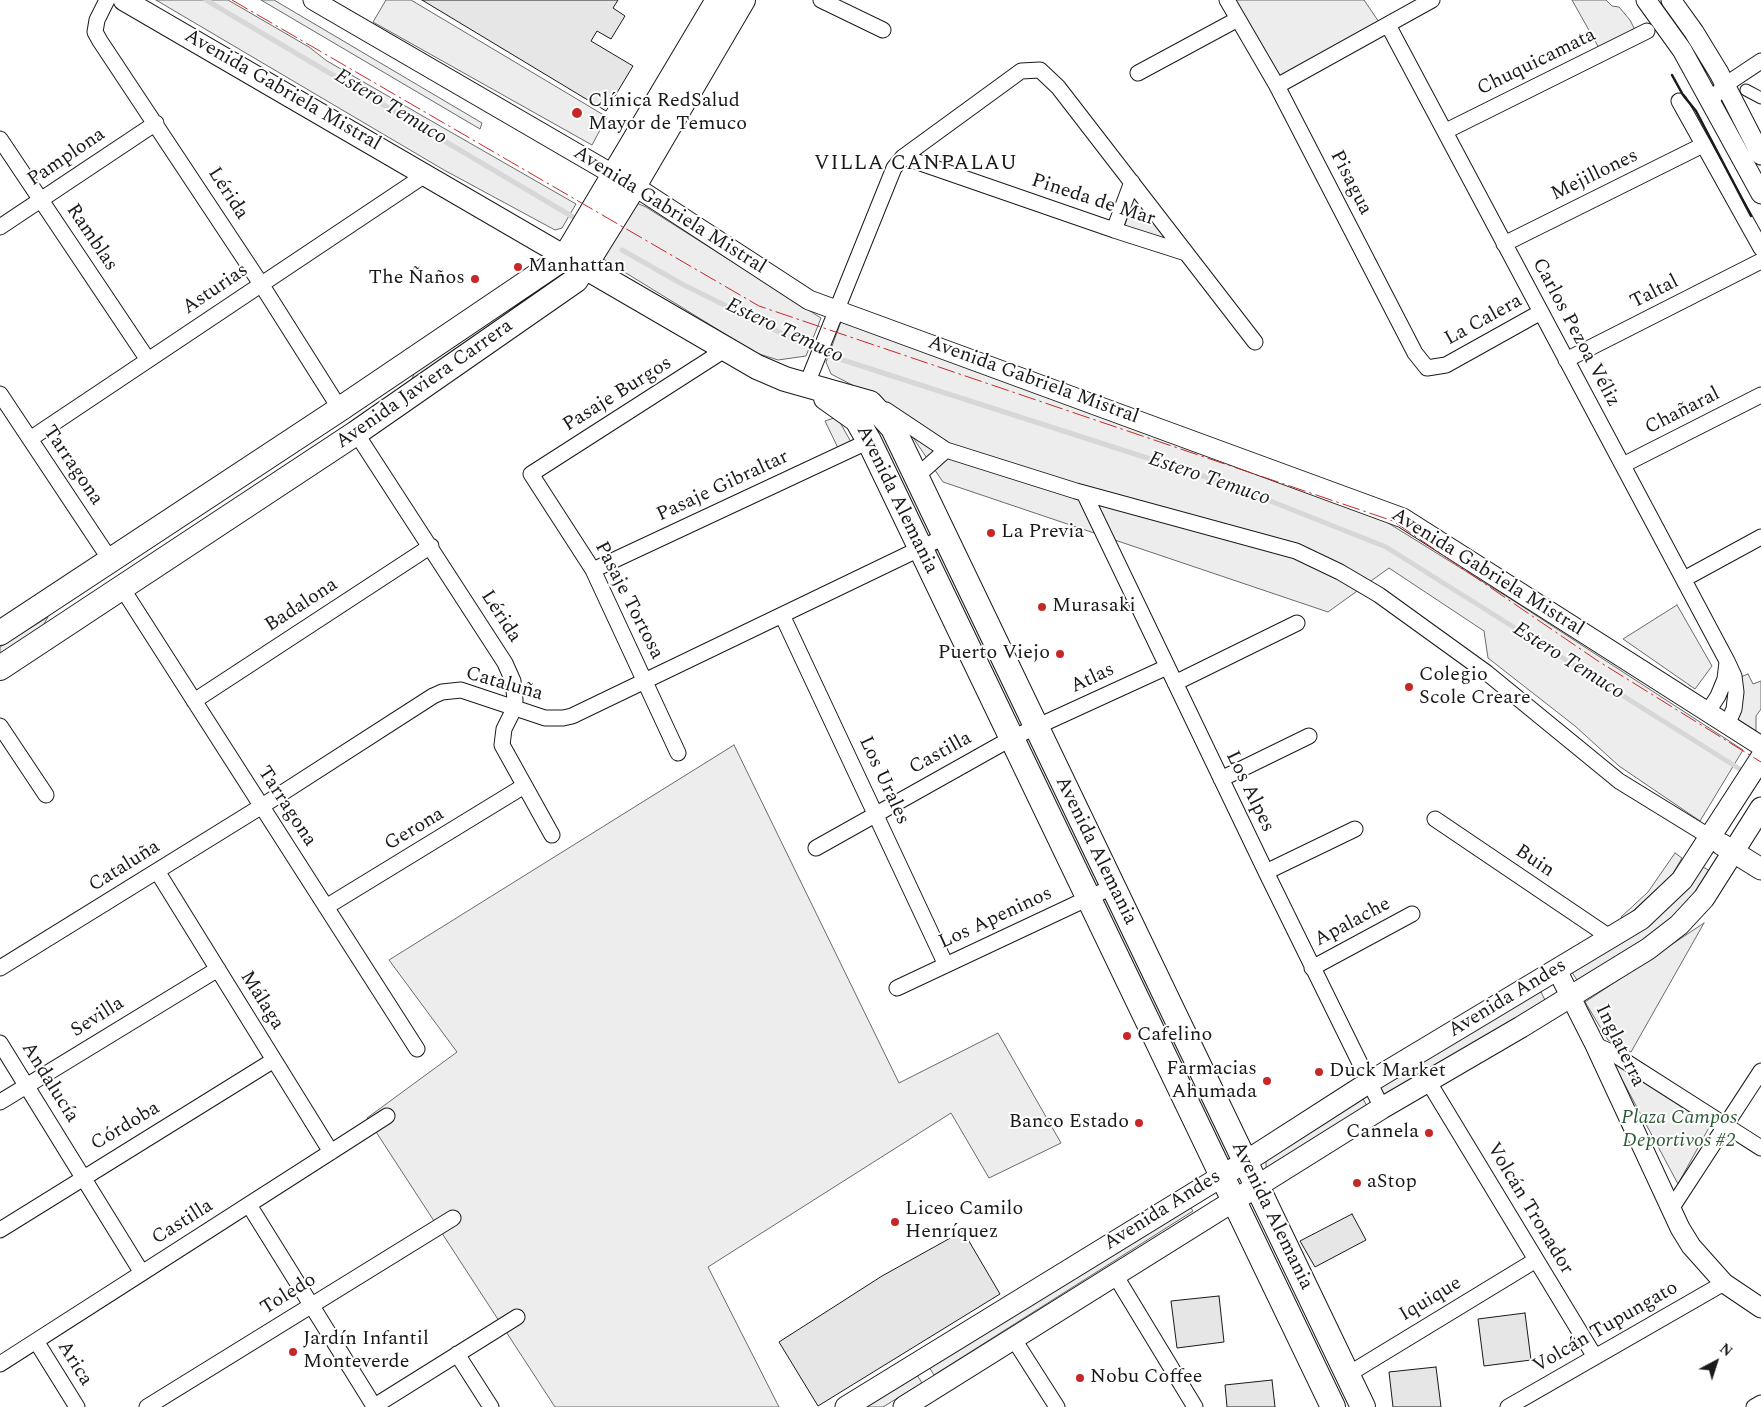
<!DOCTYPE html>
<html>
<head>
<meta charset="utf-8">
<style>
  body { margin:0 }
  #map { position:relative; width:1761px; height:1407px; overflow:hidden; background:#fff; font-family:Spectral,serif }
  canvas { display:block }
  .north { position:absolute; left:1691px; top:1337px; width:50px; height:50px; -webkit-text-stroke:4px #fff; paint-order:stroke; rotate:40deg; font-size:14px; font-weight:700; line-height:20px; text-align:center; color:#1a1a1a }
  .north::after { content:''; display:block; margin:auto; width:18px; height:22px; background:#1a1a1a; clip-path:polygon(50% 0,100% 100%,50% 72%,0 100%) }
</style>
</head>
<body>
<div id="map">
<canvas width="1761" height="1407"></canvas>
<div class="north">N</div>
</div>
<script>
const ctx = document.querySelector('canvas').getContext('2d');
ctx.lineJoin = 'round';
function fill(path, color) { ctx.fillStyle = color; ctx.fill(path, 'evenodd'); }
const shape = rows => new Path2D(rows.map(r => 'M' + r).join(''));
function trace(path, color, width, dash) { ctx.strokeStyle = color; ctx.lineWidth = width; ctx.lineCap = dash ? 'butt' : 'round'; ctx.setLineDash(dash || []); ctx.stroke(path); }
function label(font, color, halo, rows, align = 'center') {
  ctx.font = font + ' Spectral,serif'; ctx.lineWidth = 4; ctx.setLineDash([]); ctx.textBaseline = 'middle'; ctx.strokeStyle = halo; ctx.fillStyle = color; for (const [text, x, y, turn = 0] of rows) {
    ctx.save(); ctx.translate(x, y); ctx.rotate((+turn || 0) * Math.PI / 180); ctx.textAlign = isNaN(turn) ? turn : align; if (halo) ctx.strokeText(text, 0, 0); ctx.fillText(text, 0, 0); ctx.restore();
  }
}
const built = shape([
  [156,0,228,0,309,47,327,61,576,204,562,228,555,230,444,170,156,0],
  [261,0,274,0,482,123,480,129,261,0],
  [386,0,411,0,607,117,592,145,373,22,386,0],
  [1234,0,1364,0,1379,22,1279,77,1234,0],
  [1572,0,1606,0,1612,6,1619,7,1630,20,1635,30,1599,48,1572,0],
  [1134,197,1171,246,1124,228,1134,197],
  [634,202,646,207,821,318,806,356,778,360,756,353,600,257,634,202],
  [542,283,552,289,410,385,416,368,542,283],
  [842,319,1385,521,1517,603,1743,750,1700,821,1619,766,1575,726,1488,658,1484,631,1389,568,1328,612,943,482,891,405,831,374,826,362,842,319],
  [837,417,851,442,838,448,825,421,837,417],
  [869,419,887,439,934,534,922,539,869,419],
  [938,550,1230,1158,1222,1163,928,554,938,550],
  [1677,605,1712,666,1695,689,1623,639,1677,605],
  [48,617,37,636,0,659,0,647,48,617],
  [1748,674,1753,684,1761,681,1761,709,1756,716,1756,731,1736,718,1738,678,1748,674],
  [734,745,899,1083,998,1033,1061,1143,989,1178,951,1113,708,1267,779,1407,555,1407,367,1118,457,1052,389,960,734,745],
  [1675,853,1682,858,1672,875,1623,920,1621,917,1648,892,1675,853],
  [1701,866,1712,872,1694,898,1651,937,1577,980,1571,971,1701,866],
  [1704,923,1631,1052,1608,1040,1585,1002,1704,923],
  [1541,992,1545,1000,1389,1095,1381,1096,1375,1087,1529,994,1541,992],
  [1610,1057,1712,1122,1678,1184,1610,1057],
  [1362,1097,1367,1106,1266,1169,1266,1158,1362,1097],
  [1188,1204,1193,1211,934,1375,929,1367,1188,1204],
  [917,1375,922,1383,883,1407,865,1407,917,1375]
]);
fill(built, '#ededed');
trace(built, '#6a6a6a', 1);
trace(shape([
  [206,0,573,217],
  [622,250,682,284,821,353,1225,483,1386,547,1746,773]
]), '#d7d7d7', 5);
const building = shape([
  [422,0,618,0,613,8,625,16,611,39,597,31,591,41,633,66,606,111,422,0],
  [1352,1214,1366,1240,1315,1267,1300,1241,1352,1214],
  [963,1231,1000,1294,818,1406,779,1342,882,1276,963,1231],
  [1219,1296,1224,1342,1177,1348,1171,1301,1219,1296],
  [1525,1313,1531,1360,1484,1366,1478,1319,1525,1313],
  [1436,1367,1441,1407,1393,1407,1389,1372,1436,1367],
  [1272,1380,1275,1407,1227,1407,1225,1385,1272,1380]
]);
fill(building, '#e6e6e6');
trace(building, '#1a1a1a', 1);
const pedestrian = shape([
  [1746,90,1761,98]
]);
const minor = shape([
  [107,0,97,20,95,32,100,41,261,284,340,409],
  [821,0,883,30],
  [1227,0,1277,86,1415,353,1427,368,1446,365,1541,312],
  [1388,25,1727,661,1734,676,1736,692,1734,709,1727,725],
  [1138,73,1238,19],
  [1277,86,1432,0],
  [1711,100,1725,85,1761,61],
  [1679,101,1761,248],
  [1446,131,1647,31],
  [0,139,148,360],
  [903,157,1114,230,1186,253],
  [0,227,156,123],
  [1114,230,1132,182],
  [1504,244,1703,145],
  [1566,360,1761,261],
  [806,386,894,168,903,157,1021,71,1040,70,1058,87,1255,342],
  [0,394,111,561],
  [886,410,946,450,1076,491,1296,551,1340,572,1379,595,1487,673,1619,781,1710,837],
  [356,433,505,663,513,681,515,700,514,709,504,729,502,745,552,835],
  [30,439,425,175],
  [1623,465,1761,395],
  [916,477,946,450],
  [1084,493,1266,872,1382,1108],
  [593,570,869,441],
  [1684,579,1761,537],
  [122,588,417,1049],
  [782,615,946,965],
  [1175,683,1297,623],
  [194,701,431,546],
  [1707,713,1718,696,1725,679,1727,662],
  [0,726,46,795],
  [678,753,593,570,531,474,726,349],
  [1221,779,1309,736],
  [1435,819,1611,938],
  [816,848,1012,738,1167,667],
  [157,871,331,1152],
  [1266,872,1355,829],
  [326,907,524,786],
  [0,968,262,806,433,696,442,692,461,690,545,718,563,718,572,716,944,537],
  [1312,968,1412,914],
  [897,988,1112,887],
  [0,1043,142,1273],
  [1595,1045,1609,1051,1761,1148],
  [1428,1081,1595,1357],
  [0,1102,218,969],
  [249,1205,374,1406],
  [1671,1209,1761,1071],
  [0,1230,274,1060],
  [1115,1275,1195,1407],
  [1013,1338,1057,1407],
  [36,1341,77,1407],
  [457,1354,491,1407],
  [0,1364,387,1116],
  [1347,1375,1536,1260],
  [147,1407,453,1218],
  [373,1407,517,1317],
  [1508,1407,1724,1283],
  [1754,1407,1761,1403]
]);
const tertiary = shape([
  [313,0,645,193,809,300,1403,518,1761,746],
  [1646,0,1682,50,1761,194],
  [1671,0,1694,32,1719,73,1761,155],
  [1557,970,1595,1045,1680,1228,1691,1246,1724,1283,1761,1308]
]);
const secondary = shape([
  [124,0,578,264],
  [1721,844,1761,869],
  [846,1407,1245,1162,1368,1083,1641,919,1682,880,1761,758],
  [904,1407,1382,1108,1521,1027,1648,949,1679,925,1704,898,1761,808]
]);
const primary = shape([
  [585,267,757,367,785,379,870,403,893,428,1363,1407],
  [826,398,857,420,869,441,1333,1407],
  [0,633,340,409,565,257,718,0],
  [0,668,356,433,576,280,627,198,743,0]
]);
trace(pedestrian, '#1a1a1a', 13);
trace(minor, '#1a1a1a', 17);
trace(tertiary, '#1a1a1a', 21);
trace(secondary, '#1a1a1a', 23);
trace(primary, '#1a1a1a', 26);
trace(pedestrian, '#fff', 11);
trace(minor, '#fff', 15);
trace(tertiary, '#fff', 19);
trace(secondary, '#fff', 21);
trace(primary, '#fff', 24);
trace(shape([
  [1672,75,1683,95,1696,111,1751,216]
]), '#1a1a1a', 2.5);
trace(shape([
  [232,0,759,306,1393,521,1598,661,1761,762]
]), '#c62828', 1, [18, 4, 2.5, 4]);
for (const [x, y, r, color] of [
  [577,113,6,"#c62828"],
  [518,267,5,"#c62828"],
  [475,279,5,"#c62828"],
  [991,533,5,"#c62828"],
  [1042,607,5,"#c62828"],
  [1060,654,5,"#c62828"],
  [1409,687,5,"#c62828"],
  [1127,1036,5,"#c62828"],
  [1319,1072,5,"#c62828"],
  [1267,1081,5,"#c62828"],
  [1139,1123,5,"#c62828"],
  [1429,1133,5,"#c62828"],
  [1357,1183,5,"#c62828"],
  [895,1222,5,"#c62828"],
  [293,1352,5,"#c62828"],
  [1080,1378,5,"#c62828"]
]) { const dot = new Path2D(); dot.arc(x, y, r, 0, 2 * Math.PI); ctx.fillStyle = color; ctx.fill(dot); trace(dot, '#fff', 2); }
label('20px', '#1a1a1a', '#fff', [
  ["Chuquicamata",1537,63,-26],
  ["Avenida Gabriela Mistral",282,91,30],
  ["Pamplona",67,158,-34],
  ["Mejillones",1595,176,-26],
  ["Pisagua",1350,183,63],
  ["Lérida",227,194,57],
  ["Pineda de Mar",1093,201,18],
  ["Avenida Gabriela Mistral",669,211,32],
  ["Ramblas",91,238,56],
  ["Asturias",216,290,-34],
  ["Taltal",1655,293,-27],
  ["La Calera",1484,321,-29],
  ["Carlos Pezoa Véliz",1575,333,62],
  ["Avenida Gabriela Mistral",1033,381,20],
  ["Avenida Javiera Carrera",425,385,-35],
  ["Pasaje Burgos",618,395,-32],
  ["Chañaral",1683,412,-27],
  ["Tarragona",72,466,56],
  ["Pasaje Gibraltar",723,487,-25],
  ["Avenida Alemania",896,500,64],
  ["Avenida Gabriela Mistral",1487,573,32],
  ["Pasaje Tortosa",628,601,63],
  ["Badalona",302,606,-33],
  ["Lérida",500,617,57],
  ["Atlas",1093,679,-25],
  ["Cataluña",504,685,16],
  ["Castilla",941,754,-29],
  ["Los Urales",883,781,65],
  ["Los Alpes",1249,792,64],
  ["Tarragona",286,807,57],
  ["Gerona",415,830,-31],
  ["Avenida Alemania",1095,851,64],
  ["Buin",1534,862,34],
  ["Cataluña",125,867,-32],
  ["Los Apeninos",996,919,-25],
  ["Apalache",1353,923,-28],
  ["Avenida Andes",1508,999,-31],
  ["Málaga",261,1001,58],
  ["Sevilla",98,1018,-32],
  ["Inglaterra",1619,1046,64],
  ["Andalucía",49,1083,58],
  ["Córdoba",126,1127,-31],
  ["Volcán Tronador",1529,1209,59],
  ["Avenida Andes",1163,1211,-32],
  ["Avenida Alemania",1271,1216,64],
  ["Castilla",183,1223,-32],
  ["Toledo",289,1295,-32],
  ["Iquique",1431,1300,-31],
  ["Volcán Tupungato",1606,1328,-30],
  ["Arica",74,1364,58]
]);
label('20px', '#1a1a1a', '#fff', [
  ["Clínica RedSalud",588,102],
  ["Mayor de Temuco",588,125],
  ["Manhattan",528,267],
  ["The Ñaños",465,279,"right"],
  ["La Previa",1001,533],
  ["Murasaki",1052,607],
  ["Puerto Viejo",1050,654,"right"],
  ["Colegio",1419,676],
  ["Scole Creare",1419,699],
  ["Cafelino",1137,1036],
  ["Farmacias",1257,1070,"right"],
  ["Ahumada",1257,1093,"right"],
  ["Duck Market",1329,1072],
  ["Banco Estado",1129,1123,"right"],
  ["Cannela",1419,1133,"right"],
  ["aStop",1367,1183],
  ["Liceo Camilo",905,1210],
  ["Henríquez",905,1233],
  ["Jardín Infantil",303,1340],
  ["Monteverde",303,1363],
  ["Nobu Coffee",1090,1378]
], 'left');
label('italic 20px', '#2b5a34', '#fff', [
  ["Plaza Campos",1679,1119],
  ["Deportivos #2",1679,1142]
]);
label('italic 21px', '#1a1a1a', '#fff', [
  ["Estero Temuco",390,108,31],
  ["Estero Temuco",784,332,25],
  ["Estero Temuco",1209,480,19],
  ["Estero Temuco",1568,662,32]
]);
ctx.letterSpacing = '1px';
label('21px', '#1a1a1a', '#fff', [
  ["VILLA CANPALAU",916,165]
]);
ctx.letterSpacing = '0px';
</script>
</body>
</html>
